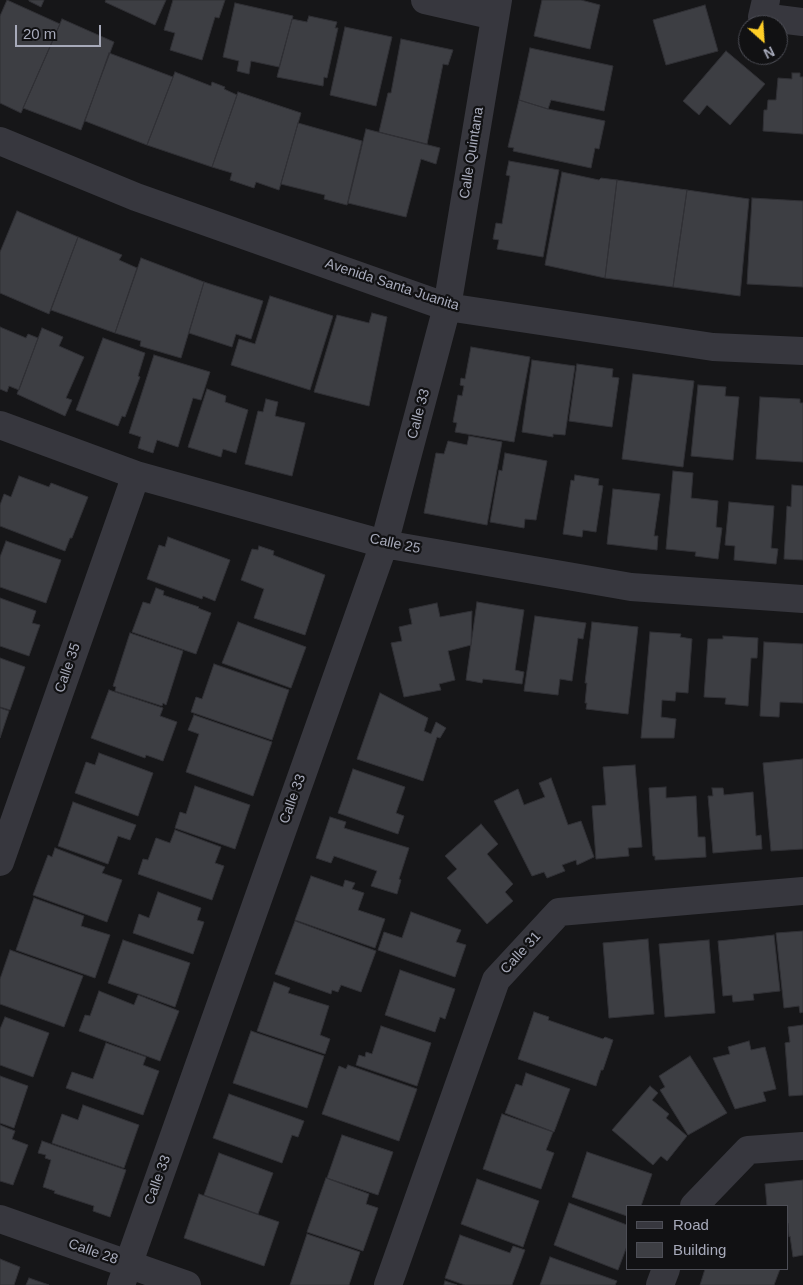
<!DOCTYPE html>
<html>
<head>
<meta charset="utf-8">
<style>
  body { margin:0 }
  #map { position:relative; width:803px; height:1285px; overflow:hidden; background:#161618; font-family:Arial,sans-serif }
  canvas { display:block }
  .legend { position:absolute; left:626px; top:1205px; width:162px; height:65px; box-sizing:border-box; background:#111113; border:1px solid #4d4e56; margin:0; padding:6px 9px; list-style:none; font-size:15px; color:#a7aaba }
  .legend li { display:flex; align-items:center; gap:10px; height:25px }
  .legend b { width:25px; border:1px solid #4d4e56 }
  .north { position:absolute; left:738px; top:15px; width:50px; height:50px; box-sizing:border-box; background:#111113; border:1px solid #4d4e56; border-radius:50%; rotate:154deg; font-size:14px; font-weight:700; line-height:20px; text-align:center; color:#a7aaba }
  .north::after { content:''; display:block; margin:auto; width:18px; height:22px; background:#ffce27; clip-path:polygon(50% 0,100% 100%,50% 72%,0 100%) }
  .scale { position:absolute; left:15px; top:25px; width:86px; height:22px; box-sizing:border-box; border:2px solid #a7aaba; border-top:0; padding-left:6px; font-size:15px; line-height:18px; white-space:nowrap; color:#a7aaba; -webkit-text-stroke:4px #111113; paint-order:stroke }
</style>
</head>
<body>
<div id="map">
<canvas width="803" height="1285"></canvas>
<ul class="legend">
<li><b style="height:6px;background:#37373e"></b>Road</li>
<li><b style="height:14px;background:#3d3e43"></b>Building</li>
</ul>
<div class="north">N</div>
<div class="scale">20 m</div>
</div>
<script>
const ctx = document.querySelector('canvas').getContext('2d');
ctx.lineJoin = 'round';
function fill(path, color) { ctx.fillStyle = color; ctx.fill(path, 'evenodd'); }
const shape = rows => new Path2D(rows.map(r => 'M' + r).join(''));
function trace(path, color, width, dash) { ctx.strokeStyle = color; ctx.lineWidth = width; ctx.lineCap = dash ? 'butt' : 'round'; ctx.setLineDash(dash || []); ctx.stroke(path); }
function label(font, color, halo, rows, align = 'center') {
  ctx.font = font + ' Arial,sans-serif'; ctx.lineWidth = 4.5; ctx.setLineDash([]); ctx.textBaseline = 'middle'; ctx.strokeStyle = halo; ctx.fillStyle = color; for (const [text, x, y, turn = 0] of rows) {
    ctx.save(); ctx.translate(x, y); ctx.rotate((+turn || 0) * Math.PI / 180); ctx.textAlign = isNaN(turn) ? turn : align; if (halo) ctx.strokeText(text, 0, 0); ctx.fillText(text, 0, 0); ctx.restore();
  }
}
const building = shape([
  [7,0,60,24,21,113,0,103,0,16,7,0],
  [29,0,44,0,41,7,29,1,29,0],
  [106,0,166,0,155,25,105,2,106,0],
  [173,0,225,0,219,18,215,17,202,60,170,50,175,33,164,30,173,0],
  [542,0,581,0,600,5,590,49,534,36,542,0],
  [235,3,293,16,279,67,251,61,249,74,237,71,239,61,223,57,235,3],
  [705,5,718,51,666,65,653,20,705,5],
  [309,16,337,22,335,28,338,28,327,78,324,77,323,86,277,77,292,19,307,22,309,16],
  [62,19,114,42,81,130,23,108,62,19],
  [345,27,392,37,376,106,330,95,345,27],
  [401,39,453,50,448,65,443,64,427,144,379,132,388,93,391,93,401,39],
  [530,48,613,66,604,111,551,100,548,109,519,100,530,48],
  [726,51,765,84,730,125,707,105,699,115,683,101,726,51],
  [109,53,173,77,147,145,85,121,109,53],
  [175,72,211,86,212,82,225,87,224,89,237,95,212,167,147,145,175,72],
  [792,73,800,73,800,77,803,77,803,134,763,131,764,110,767,110,768,100,776,100,778,78,792,79,792,73],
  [238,92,301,113,279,190,256,182,254,188,230,180,232,173,212,167,238,92],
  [519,100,548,109,605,121,599,149,595,148,591,168,513,151,514,148,508,147,519,100],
  [298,123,362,141,347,205,324,199,325,195,281,184,298,123],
  [366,129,440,148,436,164,421,159,406,217,348,203,366,129],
  [509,161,559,170,543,257,497,249,499,240,493,239,496,223,502,224,510,176,506,175,509,161],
  [562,172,599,180,601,178,617,180,605,278,545,265,562,172],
  [617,180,687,190,673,287,605,278,617,180],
  [687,190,749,199,740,296,673,287,687,190],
  [752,198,803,201,803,287,747,284,752,198],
  [17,211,78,237,49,314,0,293,0,252,17,211],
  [78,237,122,255,119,260,137,268,115,333,51,310,78,237],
  [141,258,204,282,181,358,140,346,141,341,115,333,141,258],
  [204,282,263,301,251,339,236,334,232,347,189,333,204,282],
  [270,296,333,316,310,390,231,365,239,339,255,344,270,296],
  [372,313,387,317,369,406,314,392,337,315,369,323,372,313],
  [0,327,26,338,28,334,38,338,19,390,9,386,7,392,0,389,0,327],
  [42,328,63,337,59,346,84,357,66,398,72,400,65,416,17,394,42,328],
  [103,338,145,353,138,376,140,377,125,417,122,416,118,426,76,410,103,338],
  [471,347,530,357,514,442,455,432,457,423,453,422,458,395,462,396,464,386,460,385,461,378,465,379,471,347],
  [154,355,210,372,201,400,193,398,178,447,157,440,153,453,138,448,141,437,129,433,154,355],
  [532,360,575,366,565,435,553,434,553,437,522,432,532,360],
  [577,364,613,369,612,377,619,378,612,427,569,421,577,364],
  [633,374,694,381,683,467,622,459,633,374],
  [698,385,726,387,725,396,739,397,733,460,691,456,698,385],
  [207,389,226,396,225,402,248,410,236,453,223,449,221,457,188,447,207,389],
  [760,397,800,399,800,403,803,403,803,462,756,459,760,397],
  [266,399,278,402,275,416,305,423,292,476,245,464,258,411,263,412,266,399],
  [469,436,502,442,487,525,424,513,436,453,444,454,448,441,467,445,469,436],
  [505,453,547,461,536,520,525,519,524,528,490,522,499,470,502,471,505,453],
  [673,471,693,473,691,498,718,501,716,527,722,528,718,559,695,556,696,552,666,549,673,471],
  [575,475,599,479,598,485,603,486,596,532,583,530,582,537,563,534,571,480,574,481,575,475],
  [19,476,49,487,51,483,88,497,72,538,70,538,65,551,0,526,0,505,4,494,11,497,19,476],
  [792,485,803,486,803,560,784,559,787,506,791,507,792,485],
  [613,489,660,494,654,536,658,536,657,550,607,544,613,489],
  [729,502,774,506,771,548,778,549,776,564,734,560,735,546,725,545,729,502],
  [168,537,230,560,215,601,203,596,202,599,147,579,159,545,165,547,168,537],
  [6,541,61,560,46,603,0,587,0,557,6,541],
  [259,546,274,551,273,555,325,575,305,635,254,618,264,589,241,580,252,549,258,550,259,546],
  [156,588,164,591,163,595,199,607,198,608,211,613,196,654,132,632,143,602,150,604,156,588],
  [0,598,36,611,32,623,40,625,29,656,0,646,0,598],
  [477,602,524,610,515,670,524,672,522,684,483,679,482,683,466,680,477,602],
  [437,603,440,617,472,611,471,645,448,651,455,680,439,684,441,690,404,697,391,643,402,641,399,627,412,624,409,609,437,603],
  [535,616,586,623,583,639,578,638,572,681,560,679,558,695,524,691,535,616],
  [238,622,306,647,291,688,222,663,238,622],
  [592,622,638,627,628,714,586,709,587,703,585,703,587,683,585,683,592,622],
  [650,632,681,634,680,637,692,639,688,693,676,692,675,701,662,700,661,717,676,719,674,738,641,738,650,632],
  [130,633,183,651,166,705,163,703,162,706,115,691,116,687,113,686,130,633],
  [723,636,758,638,757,658,751,658,748,706,725,704,726,698,704,697,708,639,723,639,723,636],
  [764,642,803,644,803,703,780,702,779,717,760,716,764,642],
  [0,658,25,667,10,710,0,707,0,658],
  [214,664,289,690,272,740,191,712,196,697,202,699,214,664],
  [109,690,163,708,160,716,177,722,163,761,146,755,145,758,91,738,109,690],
  [380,693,428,718,424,731,431,734,436,722,446,728,440,738,437,737,423,781,357,759,380,693],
  [0,708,9,711,0,738,0,708],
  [194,715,272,742,253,796,186,772,199,734,188,730,194,715],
  [99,753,153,773,138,816,75,793,86,762,95,765,99,753],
  [803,759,803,849,771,851,763,763,803,759],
  [635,765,642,847,628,848,629,856,596,859,592,806,606,805,603,767,635,765],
  [353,769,405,787,396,813,404,816,398,834,338,813,353,769],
  [551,778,568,825,581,821,594,857,577,865,576,860,562,865,565,871,547,878,544,872,532,876,494,801,518,789,524,805,545,797,539,783,551,778],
  [195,786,250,805,235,849,175,828,180,812,186,814,195,786],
  [666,787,666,798,696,796,698,837,705,837,706,857,655,860,655,856,653,856,649,788,666,787],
  [712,788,723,788,724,795,753,792,756,836,761,835,762,849,713,853,708,796,713,796,712,788],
  [73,802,136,825,130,840,118,836,108,864,58,846,73,802],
  [330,817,346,822,344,828,409,848,399,879,401,880,397,894,371,886,377,871,334,856,331,863,316,858,330,817],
  [481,824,498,844,487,854,513,884,505,892,513,901,487,924,447,878,457,869,445,856,481,824],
  [175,830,221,847,215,863,224,866,212,900,138,874,143,859,148,860,156,838,170,843,175,830],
  [55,848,105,867,102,873,122,880,107,922,33,895,48,855,52,857,55,848],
  [311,876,343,887,345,880,355,883,352,889,364,893,358,910,385,919,375,948,295,920,311,876],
  [158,892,201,908,197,920,204,922,193,954,133,933,139,914,149,918,158,892],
  [34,898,84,916,81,926,110,935,95,978,16,950,34,898],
  [411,912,461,930,456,942,466,945,455,977,378,950,384,932,402,938,411,912],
  [295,921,376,951,361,992,341,985,338,992,332,990,331,994,275,974,295,921],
  [803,931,803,1012,800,1013,799,1006,784,1008,776,933,803,931],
  [774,935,780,991,753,994,754,1000,733,1002,732,995,723,996,718,941,774,935],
  [648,939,654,1014,609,1018,603,943,648,939],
  [123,940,190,963,175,1007,108,983,123,940],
  [709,940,715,1013,665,1017,659,944,709,940],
  [10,950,83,976,64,1027,0,1004,0,979,10,950],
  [400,970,455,989,445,1019,440,1017,435,1032,385,1015,400,970],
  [274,982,290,988,288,993,329,1006,320,1035,330,1039,325,1054,257,1031,274,982],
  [99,991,134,1005,138,995,179,1011,160,1061,79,1031,85,1015,90,1016,99,991],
  [534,1012,549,1017,548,1020,603,1039,605,1037,613,1040,603,1070,601,1070,596,1086,518,1059,534,1012],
  [5,1017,49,1033,33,1077,0,1065,0,1029,5,1017],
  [803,1025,803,1095,789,1096,785,1043,790,1042,788,1027,803,1025],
  [381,1026,431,1043,417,1086,356,1065,359,1055,365,1057,366,1052,372,1054,381,1026],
  [251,1031,324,1056,307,1108,233,1083,251,1031],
  [749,1041,751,1050,765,1047,776,1089,763,1092,766,1101,735,1109,713,1058,730,1054,728,1047,749,1041],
  [106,1043,146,1057,143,1065,159,1071,143,1115,66,1088,72,1072,93,1079,106,1043],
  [690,1056,727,1113,688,1135,660,1090,665,1087,659,1076,690,1056],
  [348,1065,417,1089,399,1141,322,1114,339,1066,346,1069,348,1065],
  [526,1073,570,1089,554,1132,505,1113,516,1084,522,1086,526,1073],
  [0,1076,28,1086,14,1128,0,1123,0,1076],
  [650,1086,658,1093,652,1100,669,1114,666,1118,687,1136,667,1161,661,1156,653,1165,612,1130,650,1086],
  [229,1094,304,1121,298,1137,292,1135,282,1163,213,1138,229,1094],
  [83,1105,139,1125,124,1168,52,1143,62,1114,78,1120,83,1105],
  [502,1114,553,1132,546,1150,554,1153,541,1189,483,1169,502,1114],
  [0,1125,15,1131,12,1139,28,1145,13,1185,0,1181,0,1125],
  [342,1135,393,1152,378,1195,327,1178,342,1135],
  [42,1141,126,1170,110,1217,93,1211,94,1206,54,1193,55,1191,43,1187,51,1160,45,1158,46,1155,38,1153,42,1141],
  [587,1152,652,1174,641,1206,627,1206,627,1216,572,1197,587,1152],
  [219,1153,273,1173,258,1214,204,1195,219,1153],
  [326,1178,369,1194,366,1204,378,1208,363,1251,307,1232,326,1178],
  [477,1179,539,1201,523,1247,461,1224,477,1179],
  [803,1180,803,1255,793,1257,790,1236,789,1237,788,1223,787,1223,787,1206,767,1206,765,1184,803,1180],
  [199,1194,279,1222,264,1266,184,1238,199,1194],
  [569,1203,627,1225,627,1246,618,1270,554,1245,569,1203],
  [307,1234,360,1252,349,1285,290,1285,307,1234],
  [460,1235,510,1253,513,1246,525,1250,512,1285,465,1285,445,1278,460,1235],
  [550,1257,617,1281,615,1285,540,1285,550,1257],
  [0,1259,20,1267,14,1285,0,1285,0,1259],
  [705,1269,780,1269,774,1285,700,1285,705,1269],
  [29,1278,49,1285,26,1285,29,1278],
  [445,1281,457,1285,444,1285,445,1281]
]);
fill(building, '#3d3e43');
trace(building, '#303035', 1);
trace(shape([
  [425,0,495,16],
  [766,0,762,17,803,22],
  [0,141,136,197,447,307,713,347,803,351],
  [0,425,136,475,384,544,631,587,803,599],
  [0,862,136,475],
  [694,1206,748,1150,803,1146],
  [0,1219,187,1285],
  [121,1285,384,544,447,307,498,0],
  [388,1285,496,980,559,912,803,891],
  [660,1285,666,1269]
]), '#37373e', 28);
label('14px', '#a7aaba', '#111113', [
  ["Calle Quintana",472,153,-81],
  ["Avenida Santa Juanita",392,285,18],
  ["Calle 33",419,414,-75],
  ["Calle 25",395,544,12],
  ["Calle 35",68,668,-71],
  ["Calle 33",293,799,-70],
  ["Calle 31",521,953,-47],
  ["Calle 33",158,1180,-70],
  ["Calle 28",93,1252,19]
]);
</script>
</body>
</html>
